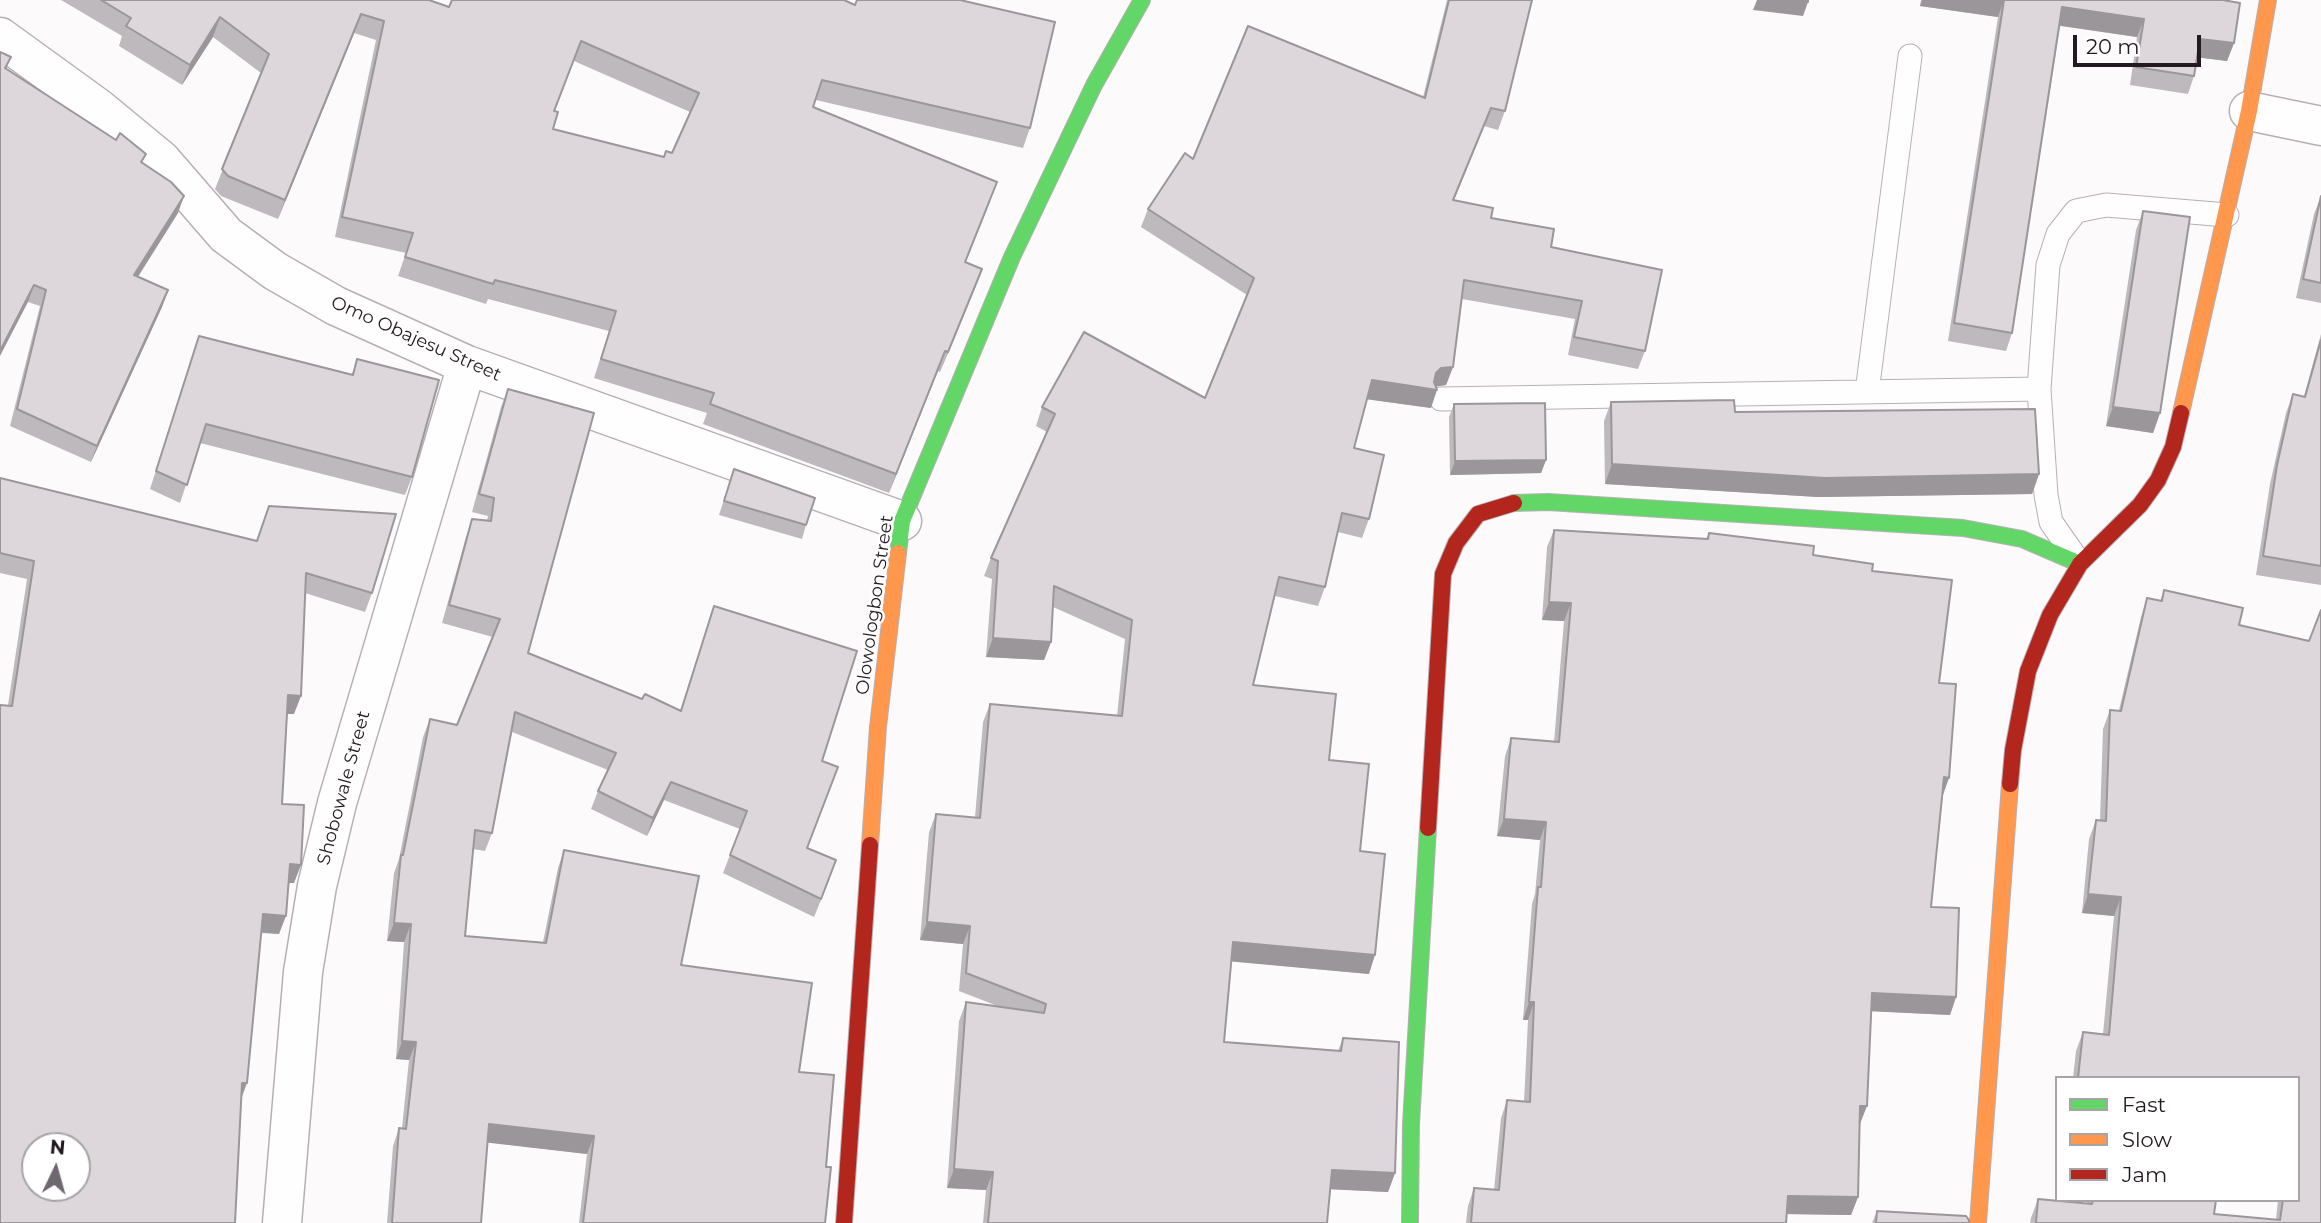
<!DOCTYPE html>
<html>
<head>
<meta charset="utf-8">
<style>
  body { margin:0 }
  #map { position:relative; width:2321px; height:1223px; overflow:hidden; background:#fdfafc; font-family:Montserrat,sans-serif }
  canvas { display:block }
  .legend { position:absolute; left:2055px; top:1076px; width:245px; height:126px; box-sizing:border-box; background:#fff; border:2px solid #a7a3a6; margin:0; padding:9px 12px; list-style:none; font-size:21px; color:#231a21 }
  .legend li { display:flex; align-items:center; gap:14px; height:35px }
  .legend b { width:35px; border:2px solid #a7a3a6 }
  .north { position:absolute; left:21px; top:1132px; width:70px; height:70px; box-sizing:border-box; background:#fff; border:2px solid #a7a3a6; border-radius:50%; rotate:5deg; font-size:19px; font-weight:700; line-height:28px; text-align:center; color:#231a21 }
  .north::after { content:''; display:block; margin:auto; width:24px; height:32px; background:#6f686e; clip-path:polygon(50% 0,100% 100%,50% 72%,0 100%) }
  .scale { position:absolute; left:2073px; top:35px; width:128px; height:32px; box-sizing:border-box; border:4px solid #231a21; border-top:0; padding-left:9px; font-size:21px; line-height:24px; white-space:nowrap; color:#231a21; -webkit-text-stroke:5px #fff; paint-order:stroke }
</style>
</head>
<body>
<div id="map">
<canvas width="2321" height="1223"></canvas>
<ul class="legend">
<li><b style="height:9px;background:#63d668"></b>Fast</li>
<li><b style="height:9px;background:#ff974d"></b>Slow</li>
<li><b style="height:9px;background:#b3261e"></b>Jam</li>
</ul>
<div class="north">N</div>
<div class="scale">20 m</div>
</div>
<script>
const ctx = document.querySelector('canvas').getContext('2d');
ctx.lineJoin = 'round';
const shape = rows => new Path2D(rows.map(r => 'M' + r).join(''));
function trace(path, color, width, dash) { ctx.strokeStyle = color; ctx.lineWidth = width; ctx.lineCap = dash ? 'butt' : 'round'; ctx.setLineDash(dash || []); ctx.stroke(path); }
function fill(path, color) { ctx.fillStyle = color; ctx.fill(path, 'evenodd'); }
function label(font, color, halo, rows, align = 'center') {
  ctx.font = font + ' Montserrat,sans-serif'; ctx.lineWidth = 5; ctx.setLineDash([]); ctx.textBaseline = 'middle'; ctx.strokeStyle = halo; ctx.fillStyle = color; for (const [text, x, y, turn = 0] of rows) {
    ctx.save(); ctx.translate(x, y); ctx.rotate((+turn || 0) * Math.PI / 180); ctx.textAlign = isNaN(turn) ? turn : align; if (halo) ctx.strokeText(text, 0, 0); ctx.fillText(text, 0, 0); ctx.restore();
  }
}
const lane = shape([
  [1867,392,1910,56],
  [1441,399,2039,389],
  [2076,558,2051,522,2046,495,2039,389,2048,265,2058,234,2076,211,2106,205,2227,215]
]);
const street = shape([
  [0,37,98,108,161,160,226,235,275,271,336,306,467,365,902,521],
  [2249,111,2321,126],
  [282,1223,303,972,317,886,337,803,467,365]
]);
const fast = shape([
  [1514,503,1548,502,1963,528,2022,539,2080,564],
  [898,553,902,521,1012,257,1094,85,1142,0],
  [1410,1223,1411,1124,1428,828]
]);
const slow = shape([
  [2181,413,2249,111,2268,0],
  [870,845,878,727,898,553],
  [1978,1223,2010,784]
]);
const jam = shape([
  [2010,784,2013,750,2028,671,2050,615,2080,564,2140,505,2158,480,2173,447,2181,413],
  [1428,828,1443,574,1456,543,1478,514,1514,503],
  [844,1223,870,845]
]);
trace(lane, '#b6b0b4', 25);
trace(street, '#b6b0b4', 41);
trace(fast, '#b6b0b4', 18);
trace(slow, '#b6b0b4', 18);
trace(jam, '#b6b0b4', 18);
trace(lane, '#fffeff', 23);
trace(street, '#fffeff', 38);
trace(fast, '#63d668', 16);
trace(slow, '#ff974d', 16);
trace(jam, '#b3261e', 16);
fill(shape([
  [61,0,429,0,449,7,844,0,1030,128,1023,148,816,100,813,107,990,202,966,262,975,288,940,372,938,371,889,493,703,424,707,413,594,378,609,331,488,299,486,304,398,276,406,253,335,237,376,40,354,33,278,219,221,196,215,189,261,73,213,37,182,85,119,46,122,36],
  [574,61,690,112,672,153,663,157,553,129,555,111],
  [1447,0,1532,0,1505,111,1498,130,1484,126,1454,200,1551,247,1645,351,1638,369,1568,355,1575,319,1462,299,1453,367,1446,385,1436,386,1431,408,1367,399,1354,448,1369,519,1362,538,1338,532,1325,587,1318,606,1275,596,1253,685,1329,760,1360,851,1369,974,1231,961,1224,1042,1338,1051,1343,1038,1395,1173,1388,1192,1330,1189,1327,1223,983,1223,986,1190,947,1188,959,1021,966,1002,1000,1007,959,991,963,944,920,940,929,832,936,814,975,817,983,722,990,704,1117,716,1125,639,1053,607,1051,642,1044,660,986,657,992,579,984,576,991,558,1047,432,1036,426,1042,407,1205,398,1247,295,1141,227,1148,209,1193,159,1423,97],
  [1921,0,2223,0,2234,43,2227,61,2197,57,2194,76,2188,94,2130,85,2137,37,2060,26,2012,333,2006,351,1948,341,1998,17,1920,6],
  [0,52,11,57,6,69,116,140,146,154,142,163,178,213,138,277,168,290,162,307,91,462,10,426,40,306,28,302],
  [2321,196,2321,303,2296,298,2314,214],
  [2143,211,2160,413,2153,433,2106,426,2136,230],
  [2321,334,2321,585,2256,575,2270,484,2286,413,2293,394,2304,396],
  [199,336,352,374,357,359,412,477,405,495,200,443,180,503,150,489],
  [508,389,528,653,642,699,680,711,714,606,822,761,807,848,830,878,814,917,723,873,740,829,664,800,647,836,591,809,598,791,608,770,512,732,492,833,485,851,473,849,465,936,543,942,558,868,564,850,681,965,799,1072,826,1167,825,1223,579,1223,587,1154,487,1142,481,1223,387,1223,393,1146,399,1128,402,1128,409,1060,396,1059,404,942,387,941,394,873,399,859,423,737,430,719,457,725,493,637,442,623,466,537,472,519,487,520,488,516,472,512,501,407],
  [1611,402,2039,474,2032,494,1818,497,1605,484,1604,421],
  [1454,404,1546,460,1541,473,1450,475,1449,417],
  [734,469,806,525,802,539,719,515],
  [0,478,372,593,365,612,305,593,294,714,287,714,282,804,294,883,288,883,279,934,261,933,241,1099,8,705,27,579,0,573],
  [1554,530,1706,539,1709,533,1813,555,1872,571,1939,683,1943,795,1931,907,1956,997,1950,1015,1871,1011,1860,1124,1858,1197,1851,1215,1787,1214,1786,1223,1466,1223,1468,1206,1474,1188,1494,1190,1501,1118,1507,1100,1524,1102,1528,1020,1523,1020,1532,904,1535,894,1540,840,1497,836,1505,756,1511,738,1554,742,1564,621,1542,620,1547,547],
  [2164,590,2239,625,2321,1223,2030,1223,2031,1218,2038,1199,2087,1204,2087,1200,2216,1200,2214,1214,2276,1220,2278,1200,2298,1200,2298,1078,2073,1078,2076,1051,2083,1032,2103,1034,2114,916,2082,913,2089,839,2096,820,2100,820,2103,729,2110,710,2119,710,2141,617,2147,598,2160,601],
  [1877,1211,1969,1223,1872,1223]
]), '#beb9bc');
fill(shape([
  [1757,0,1790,0,1808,2,1803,16,1753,10],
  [1922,0,2004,0,1998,17,1920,6],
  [2062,7,2144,19,2137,37,2056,25],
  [361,14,354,33,278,219,285,200],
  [220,17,213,37,182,85,190,65],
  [2200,39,2234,43,2227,61,2194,57],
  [1491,108,1484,126,1446,219,1453,200],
  [184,196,178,213,128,292,134,275],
  [982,269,975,288,940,372,948,352],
  [34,285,28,302,0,356,0,351],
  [168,290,162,307,91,462,97,446],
  [945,351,938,371,889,493,896,474],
  [1453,367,1446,385,1434,387,1437,390,1431,408,1365,399,1372,380,1436,373,1441,368],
  [2113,407,2160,413,2153,433,2106,426],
  [1546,460,1541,473,1450,475,1455,461],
  [1612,464,2039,474,2032,494,1818,497,1605,484],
  [1549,602,1571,603,1564,621,1542,620],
  [993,638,1051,642,1044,660,986,657],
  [288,695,301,696,294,714,281,714],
  [1944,777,1949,778,1943,795,1937,795],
  [671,782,664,800,647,836,653,818],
  [1504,819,1546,822,1540,840,1497,836],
  [290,864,301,865,294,883,283,883],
  [2088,894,2121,897,2114,916,2082,913],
  [263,914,286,916,279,934,256,932],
  [927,922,970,926,963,944,920,940],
  [394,923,411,924,404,942,387,941],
  [1233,942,1375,955,1369,974,1226,961],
  [1872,993,1956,997,1950,1015,1866,1011],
  [1529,1002,1534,1002,1528,1020,1523,1020],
  [402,1041,416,1042,409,1060,396,1059],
  [242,1083,247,1083,240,1102],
  [1860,1106,1867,1106,1860,1124],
  [489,1124,594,1136,587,1154,482,1142],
  [954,1169,993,1172,986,1190,947,1188],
  [1332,1170,1395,1173,1388,1192,1325,1189],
  [1788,1196,1858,1197,1851,1215,1782,1214]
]), '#9b9699');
const building = shape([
  [101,0,429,0,449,7,452,0,844,0,855,5,857,0,960,0,1055,22,1030,128,822,80,813,107,997,182,965,262,982,269,948,352,945,351,896,474,710,404,714,393,601,359,616,311,495,280,493,284,405,257,413,233,342,217,384,21,361,14,285,200,228,176,222,169,269,54,220,17,190,65,126,26,131,18,101,0],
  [581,41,699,93,672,153,666,151,664,157,553,129,558,112,554,111,581,41],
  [1449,0,1532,0,1505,111,1491,108,1453,200,1493,208,1491,218,1554,229,1551,247,1662,270,1645,351,1574,337,1582,301,1464,280,1453,367,1441,368,1436,373,1434,382,1437,390,1372,380,1354,448,1384,455,1369,519,1342,513,1325,587,1279,577,1253,685,1336,694,1329,760,1369,764,1360,851,1385,854,1375,955,1233,942,1224,1042,1341,1051,1343,1038,1399,1042,1395,1173,1332,1170,1327,1223,988,1223,993,1172,954,1169,966,1002,1044,1013,1046,1004,966,973,970,926,927,922,936,814,980,818,990,704,1122,716,1132,620,1054,586,1051,642,993,638,998,561,991,558,1055,414,1042,407,1084,332,1205,398,1254,278,1148,209,1185,153,1193,159,1248,26,1425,98,1449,0],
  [1790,0,1808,0,1808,2,1790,0],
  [2004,0,2223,0,2240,3,2234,43,2200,39,2194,76,2136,67,2144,19,2062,7,2012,333,1954,323,2004,0],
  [0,52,11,57,5,68,116,140,120,133,146,154,141,162,171,182,184,196,134,275,168,290,97,446,17,409,46,290,34,285,0,351,0,52],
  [2321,196,2321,283,2303,279,2321,196],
  [2143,211,2190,217,2160,413,2113,407,2143,211],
  [199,336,353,375,357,359,439,380,412,477,206,424,187,485,156,471,199,336],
  [2321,340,2321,566,2263,556,2277,465,2293,394,2305,397,2321,340],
  [508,389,594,413,528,653,642,699,645,694,681,711,714,606,857,651,822,761,838,767,807,848,836,860,821,899,730,855,747,811,671,782,653,818,598,791,616,753,515,712,492,833,475,830,465,936,546,943,564,850,699,876,681,965,812,983,799,1072,834,1075,826,1167,831,1167,825,1223,583,1223,594,1136,489,1124,481,1223,392,1223,399,1128,406,1129,416,1042,402,1041,411,924,394,923,401,855,403,855,430,719,457,725,500,619,449,605,472,519,491,521,494,498,479,494,508,389],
  [1734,400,1735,412,2035,409,2039,474,1825,478,1612,464,1611,402,1734,400],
  [1545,403,1546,460,1455,461,1454,404,1545,403],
  [734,469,815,498,806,525,724,501,734,469],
  [0,478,257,541,269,506,396,514,372,593,306,573,301,696,288,695,282,804,304,805,301,865,290,864,286,916,263,914,247,1083,242,1083,235,1223,0,1223,0,705,12,706,34,561,0,553,0,478],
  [35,1146,77,1146,77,1188,35,1188,35,1146],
  [1554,530,1708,539,1709,533,1814,546,1813,555,1873,564,1872,571,1952,580,1939,683,1956,684,1949,778,1944,777,1931,907,1959,908,1956,997,1872,993,1867,1106,1860,1106,1858,1197,1788,1196,1786,1223,1471,1223,1474,1188,1499,1190,1507,1100,1530,1102,1534,1002,1529,1002,1538,887,1541,887,1546,822,1504,819,1511,738,1559,742,1571,603,1549,602,1554,530],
  [2164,590,2243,608,2239,625,2309,641,2321,610,2321,1223,2036,1223,2038,1199,2092,1204,2093,1200,2216,1200,2214,1214,2280,1220,2283,1200,2298,1200,2298,1078,2078,1078,2083,1032,2109,1035,2121,897,2088,894,2096,820,2106,821,2110,710,2121,711,2147,598,2162,601,2164,590],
  [1877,1211,1966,1216,1969,1220,1969,1223,1876,1223,1877,1211]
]);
fill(building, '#ddd7db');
trace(building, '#9b9699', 2);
label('18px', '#231a21', '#fff', [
  ["Omo Obajesu Street",416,339,24],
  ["Olowologbon Street",875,605,-82],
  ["Shobowale Street",344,788,-75]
]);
</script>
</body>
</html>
